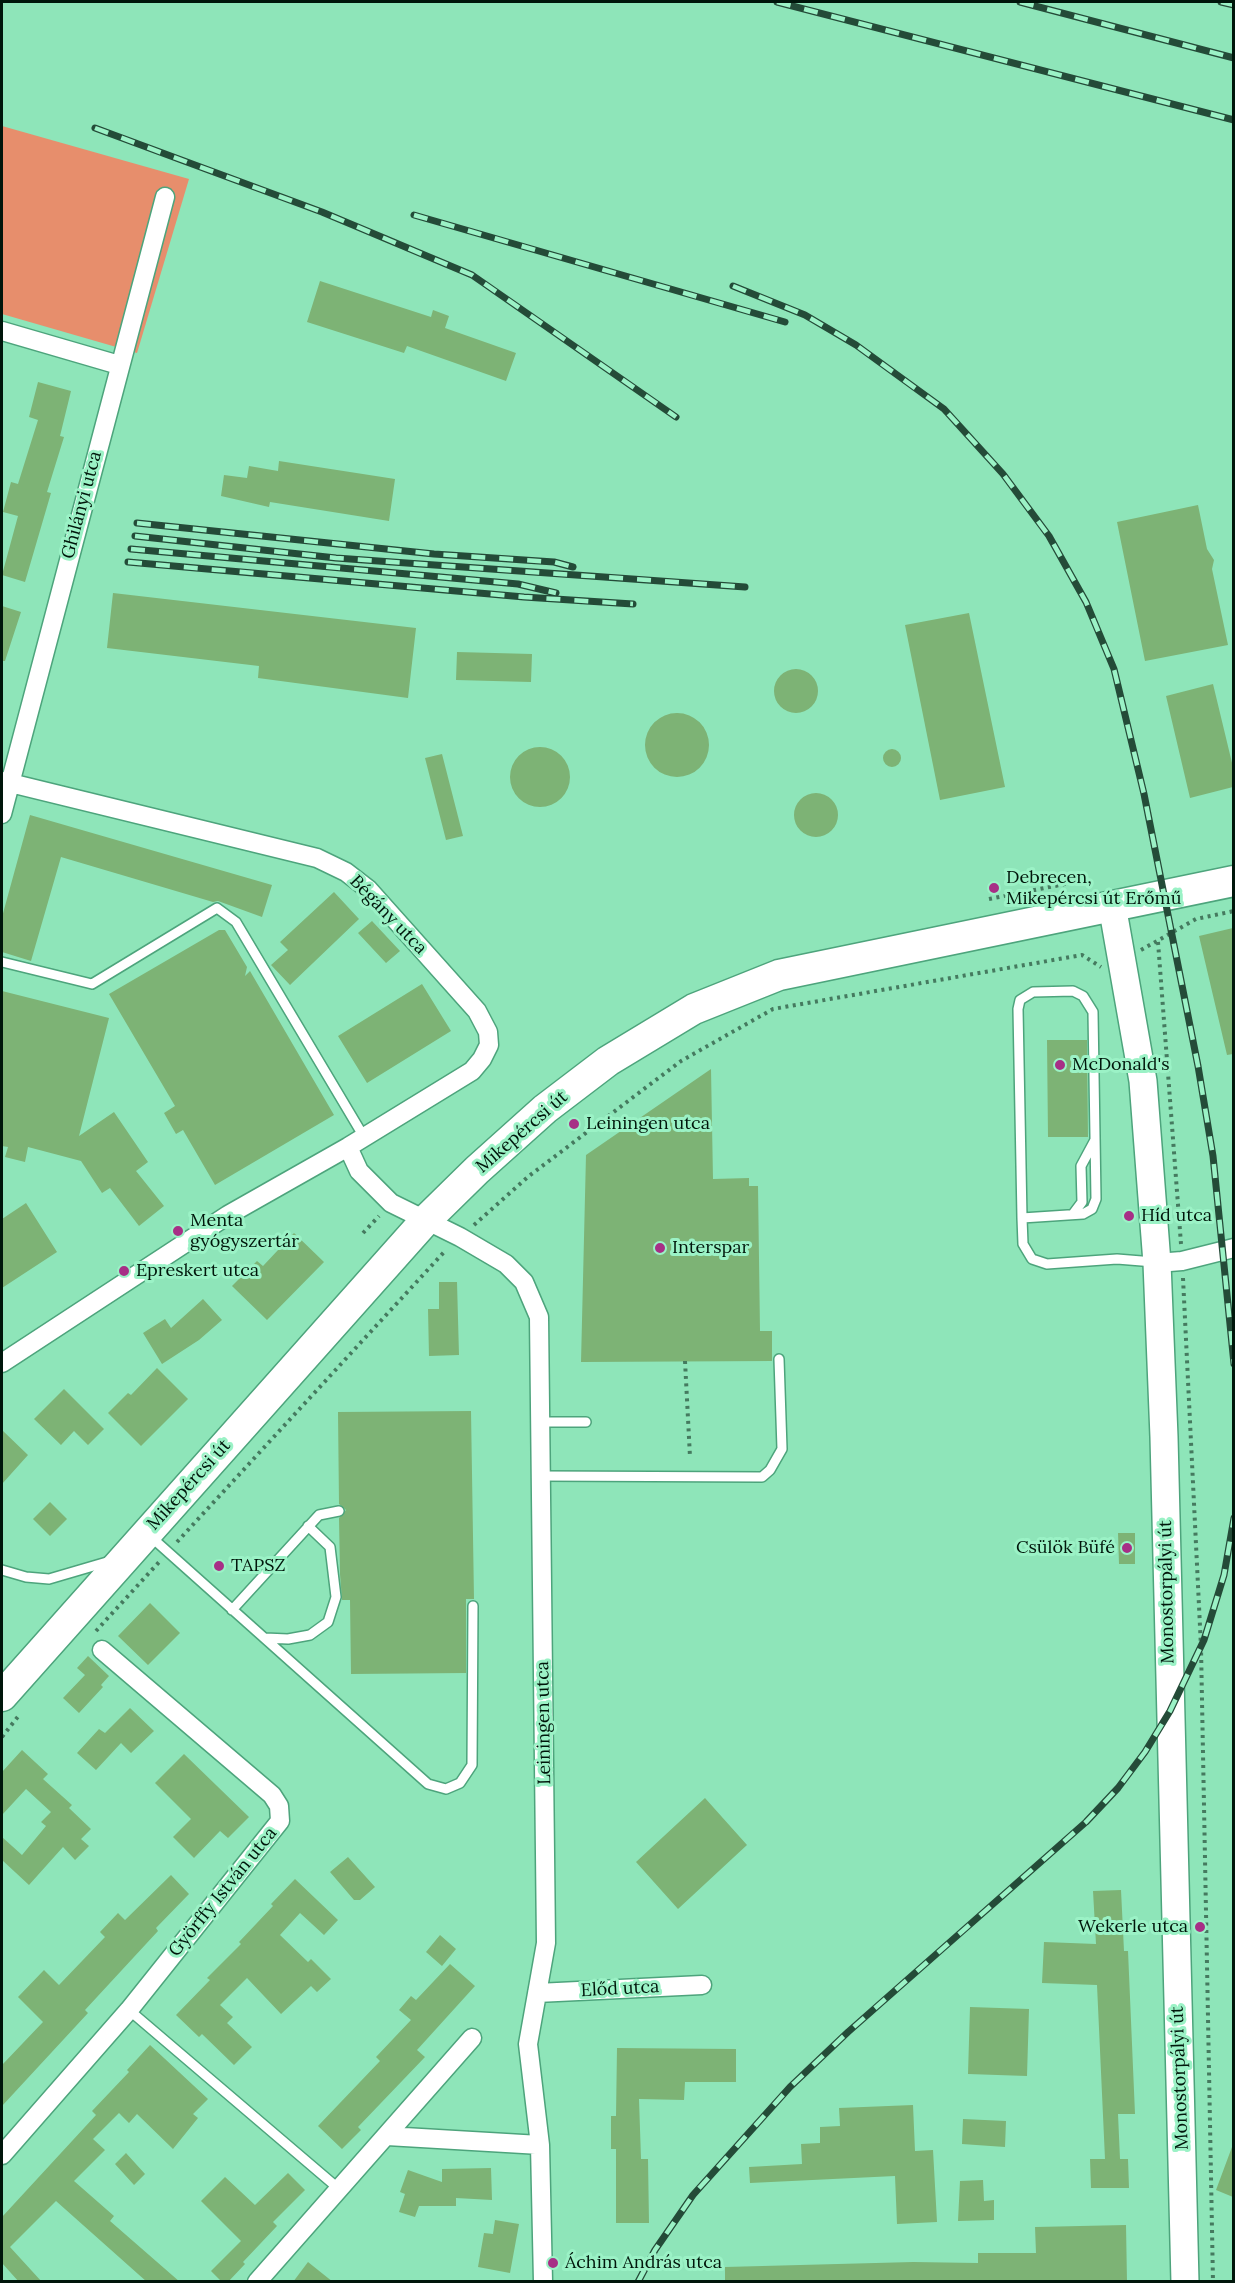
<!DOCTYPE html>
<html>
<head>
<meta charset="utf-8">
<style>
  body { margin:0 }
  #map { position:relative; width:1235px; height:2283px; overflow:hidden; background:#8ee5b9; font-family:Lora,serif }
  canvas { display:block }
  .frame { position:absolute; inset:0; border:3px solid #00160b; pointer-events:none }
</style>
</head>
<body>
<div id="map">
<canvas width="1235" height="2283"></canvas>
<div class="frame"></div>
</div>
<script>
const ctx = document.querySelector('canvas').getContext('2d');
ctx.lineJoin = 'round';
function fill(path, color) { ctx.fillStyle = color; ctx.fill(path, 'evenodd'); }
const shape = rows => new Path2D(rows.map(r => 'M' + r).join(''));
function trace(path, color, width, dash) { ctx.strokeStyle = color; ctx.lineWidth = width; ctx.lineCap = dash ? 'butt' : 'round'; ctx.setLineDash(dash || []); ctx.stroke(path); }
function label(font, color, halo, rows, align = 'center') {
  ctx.font = font + ' Lora,serif'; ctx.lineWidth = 6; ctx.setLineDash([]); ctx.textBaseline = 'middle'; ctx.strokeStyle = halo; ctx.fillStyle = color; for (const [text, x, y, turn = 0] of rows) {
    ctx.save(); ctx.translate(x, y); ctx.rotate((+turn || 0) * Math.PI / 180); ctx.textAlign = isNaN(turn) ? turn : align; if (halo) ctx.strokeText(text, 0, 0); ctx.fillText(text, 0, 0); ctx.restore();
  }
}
fill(shape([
  [2,126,189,179,137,353,2,314]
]), '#e78e6c');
fill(shape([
  [320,281,431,317,433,310,449,316,445,328,516,353,506,381,407,346,404,353,307,322],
  [38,382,71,391,60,436,64,437,47,492,51,493,25,582,2,575,18,516,3,512,11,482,18,484,38,420,29,417],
  [279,461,395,479,389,521,270,502,269,507,221,496,224,475,247,478,249,466,278,471],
  [1198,505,1207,549,1214,560,1212,569,1228,645,1145,661,1117,522],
  [113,593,416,628,408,698,258,678,259,666,107,648],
  [2,606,21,612,5,661,2,661],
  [969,613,1005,787,940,800,905,625],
  [457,652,532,654,531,682,456,680],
  '774 691a22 22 0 1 1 44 0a22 22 0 1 1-44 0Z',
  [1213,684,1233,767,1233,787,1190,798,1166,696],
  '645 745a32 32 0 1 1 64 0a32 32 0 1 1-64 0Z',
  '510 777a30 30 0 1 1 60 0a30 30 0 1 1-60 0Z',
  '883 758a9 9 0 1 1 18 0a9 9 0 1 1-18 0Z',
  [442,754,463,836,446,840,425,758],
  '794 815a22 22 0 1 1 44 0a22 22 0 1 1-44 0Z',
  [30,815,272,885,262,917,218,901,213,902,61,857,31,961,2,952,2,917],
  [334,892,359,919,290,985,271,965,288,950,280,942],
  [372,921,400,951,386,963,358,933],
  [1233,928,1233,1054,1227,1055,1199,936],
  [219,930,225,930,247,967,245,976,250,971,334,1115,215,1185,183,1130,176,1134,164,1113,175,1106,109,994],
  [422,984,451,1031,367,1083,338,1036],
  [2,991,109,1018,79,1136,114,1112,148,1162,136,1171,164,1206,139,1226,110,1188,102,1193,81,1161,28,1147,25,1162,5,1157,8,1147,2,1146],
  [1047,1040,1087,1040,1088,1137,1048,1137],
  [711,1069,713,1179,749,1178,749,1186,758,1186,760,1331,772,1331,772,1361,581,1362,586,1155],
  [26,1203,57,1252,2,1288,2,1219],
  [294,1233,324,1262,267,1320,232,1286,257,1261,263,1266],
  [439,1282,457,1282,459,1355,429,1356,428,1309,439,1309],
  [203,1299,222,1320,199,1340,162,1364,143,1333,165,1319,171,1328],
  [157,1368,188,1399,141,1446,108,1413,128,1393,131,1395],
  [64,1389,104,1429,88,1445,74,1431,61,1445,34,1419],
  [471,1411,474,1599,466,1599,466,1673,351,1674,350,1600,342,1600,340,1574,339,1518,346,1510,339,1504,338,1412],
  [2,1430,28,1455,2,1484],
  [50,1502,67,1519,50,1536,33,1519],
  [1118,1533,1135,1533,1135,1564,1119,1564],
  [150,1603,180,1633,148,1665,118,1636],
  [88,1656,109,1676,101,1685,103,1687,79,1713,63,1698,85,1675,77,1668],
  [130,1708,154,1731,131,1753,121,1743,96,1770,77,1753,99,1729,105,1733],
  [22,1750,48,1774,43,1779,72,1805,69,1808,91,1829,81,1839,89,1846,75,1860,63,1847,29,1885,2,1860,2,1837,22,1855,46,1826,41,1822,51,1812,26,1789,2,1815,2,1772],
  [184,1754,249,1817,228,1838,220,1831,194,1858,173,1837,191,1819,155,1783],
  [705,1798,747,1845,678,1909,636,1862],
  [348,1857,375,1887,360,1900,354,1900,330,1872],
  [171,1875,189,1894,156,1928,158,1931,85,2010,88,2013,2,2106,2,2065,43,2022,18,1997,44,1970,59,1985,105,1937,100,1932,118,1913,125,1920],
  [295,1879,338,1920,324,1935,300,1913,280,1935,308,1962,311,1959,331,1979,317,1992,311,1986,281,2014,247,1978,220,2005,233,2017,227,2023,252,2047,234,2065,202,2034,199,2037,176,2015,210,1980,207,1978,241,1944,239,1942,273,1906,271,1904],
  [1121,1890,1124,1951,1128,1951,1135,2114,1118,2114,1120,2159,1128,2159,1129,2188,1091,2188,1090,2159,1105,2159,1097,1985,1042,1983,1044,1942,1096,1944,1093,1891],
  [440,1935,456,1949,442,1966,426,1952],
  [450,1964,475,1986,417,2050,425,2057,358,2127,361,2130,342,2149,318,2126,380,2061,376,2057,411,2020,399,2010,411,1996,416,2000],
  [970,2007,1029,2009,1027,2076,968,2074],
  [150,2045,208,2099,193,2114,198,2118,173,2149,137,2114,129,2123,119,2113,93,2139,105,2150,74,2181,114,2216,110,2221,180,2282,147,2282,56,2201,10,2247,42,2282,19,2282,2,2263,2,2217,96,2115,92,2111,129,2072,127,2070],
  [617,2048,736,2049,736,2082,685,2082,684,2100,639,2099,641,2159,648,2159,649,2223,616,2223,616,2149,611,2149,611,2116,616,2116],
  [913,2105,915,2151,933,2150,937,2222,897,2224,895,2176,750,2183,749,2167,802,2164,801,2144,820,2143,820,2127,840,2126,839,2108],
  [963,2119,1006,2121,1005,2147,962,2144],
  [1232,2147,1233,2148,1233,2197,1216,2190],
  [126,2153,145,2174,134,2185,115,2164],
  [491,2168,492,2200,456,2198,456,2206,419,2206,415,2217,399,2212,405,2194,400,2192,408,2170,442,2182,442,2169],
  [288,2173,305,2190,273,2222,277,2226,243,2262,245,2264,228,2282,222,2282,211,2271,241,2241,201,2201,225,2177,255,2205],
  [983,2180,984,2201,994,2200,994,2220,958,2221,960,2181],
  [495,2220,519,2224,510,2273,478,2267,484,2233,493,2234],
  [1126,2225,1127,2282,725,2282,725,2267,913,2262,978,2263,978,2253,1036,2253,1035,2227],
  [308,2262,333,2282,293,2282]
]), '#7db375');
const lane = shape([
  [2,962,92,984,217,908,236,922,364,1137],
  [1073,1214,1082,1202,1081,1166,1095,1140],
  [1022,1218,1083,1214,1092,1209,1096,1199,1093,1012,1083,996,1073,991,1033,992,1020,1000,1018,1009,1022,1218,1023,1244,1032,1259,1047,1264,1117,1259,1154,1262],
  [540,1422,586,1422],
  [541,1476,762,1477,770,1470,782,1449,779,1359],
  [150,1536,428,1784,446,1789,460,1783,472,1765,473,1606],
  [2,1570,26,1577,49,1579,107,1562],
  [232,1610,319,1515,339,1511],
  [265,1638,288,1639,310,1635,328,1622,336,1597,330,1547,308,1526],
  [129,2010,339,2189]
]);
const street = shape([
  [2,331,119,365],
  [2,781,317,858,346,872,368,889,477,1011,488,1032,489,1045,482,1059,472,1071,348,1147,228,1215,2,1363],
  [2,814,165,197],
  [348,1147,359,1171,391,1203,460,1237,506,1264,524,1282,539,1317,546,1943,528,2044,540,2145,543,2282],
  [1157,1263,1182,1261,1234,1248],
  [537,1993,702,1985],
  [387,2136,540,2145],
  [2,2155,129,2010,280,1821,279,1806,272,1795,102,1650],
  [257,2282,472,2038]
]);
const secondary = shape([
  [1112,905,1143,1081,1157,1263,1164,1437,1185,2282]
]);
const primary = shape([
  [2,1696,425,1221,477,1170,545,1109,608,1061,694,1009,779,975,1234,881]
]);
trace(lane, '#4da47c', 12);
trace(street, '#4da47c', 21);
trace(secondary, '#4da47c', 30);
trace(primary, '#4da47c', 33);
trace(shape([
  [989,899,1070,883],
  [1158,942,1181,1244],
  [1141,950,1196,919,1234,911],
  [474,1225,529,1176,681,1061,773,1009,1082,955,1101,967],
  [363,1233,379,1216],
  [1183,1278,1201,1647,1213,2282],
  [685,1361,690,1457],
  [177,1542,446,1250],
  [96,1631,160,1561],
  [2,1737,20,1714]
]), '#457a5f', 4, [3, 4.5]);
trace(lane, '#fff', 9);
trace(street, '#fff', 18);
trace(secondary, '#fff', 27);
trace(primary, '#fff', 30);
const rail = shape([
  [777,2,1234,120],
  [1020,2,1234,58],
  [1221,2,1234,5],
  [95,128,322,212,472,275,676,417],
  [414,215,785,322],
  [733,286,805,315,856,345,944,409,1003,474,1049,536,1086,602,1114,669,1144,794,1198,1066,1213,1156,1234,1364],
  [137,523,434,554,554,562,573,567],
  [135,536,336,558,745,587],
  [131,549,518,584,556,593],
  [128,562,524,597,633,604],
  [638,2282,655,2250,693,2195,790,2087,848,2032,1086,1822,1118,1788,1145,1752,1170,1711,1204,1640,1224,1575,1234,1518]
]);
trace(rail, '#244b38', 7);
trace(rail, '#9bf2c6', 4.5, [14]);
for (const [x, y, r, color] of [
  [994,888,6,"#a72f86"],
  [1060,1065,6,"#a72f86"],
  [574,1124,6,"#a72f86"],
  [1129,1216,6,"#a72f86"],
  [178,1231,6,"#a72f86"],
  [660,1248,6,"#a72f86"],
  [124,1271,6,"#a72f86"],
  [1127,1548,6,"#a72f86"],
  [219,1566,6,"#a72f86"],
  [1200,1927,6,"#a72f86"],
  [553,2263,6,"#a72f86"]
]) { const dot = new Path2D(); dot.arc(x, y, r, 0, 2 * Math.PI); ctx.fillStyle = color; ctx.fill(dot); trace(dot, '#9bf2c6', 2); }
label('18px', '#00160b', '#9bf2c6', [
  ["Ghilányi utca",82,505,-75],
  ["Bégány utca",388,915,46],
  ["Mikepércsi út",522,1132,-41],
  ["Mikepércsi út",189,1485,-48],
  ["Monostorpályi út",1167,1592,-91],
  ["Leiningen utca",544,1723,-91],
  ["Györffy István utca",223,1892,-51],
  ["Előd utca",620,1989,-3],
  ["Monostorpályi út",1180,2078,-92]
]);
label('18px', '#00160b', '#9bf2c6', [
  ["Debrecen,",1006,878],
  ["Mikepércsi út Erőmű",1006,899],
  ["McDonald's",1072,1065],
  ["Leiningen utca",586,1124],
  ["Híd utca",1141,1216],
  ["Menta",190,1221],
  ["gyógyszertár",190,1242],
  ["Interspar",672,1248],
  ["Epreskert utca",136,1271],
  ["Csülök Büfé",1115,1548,"right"],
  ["TAPSZ",231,1566],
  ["Wekerle utca",1188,1927,"right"],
  ["Áchim András utca",565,2263]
], 'left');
</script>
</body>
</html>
